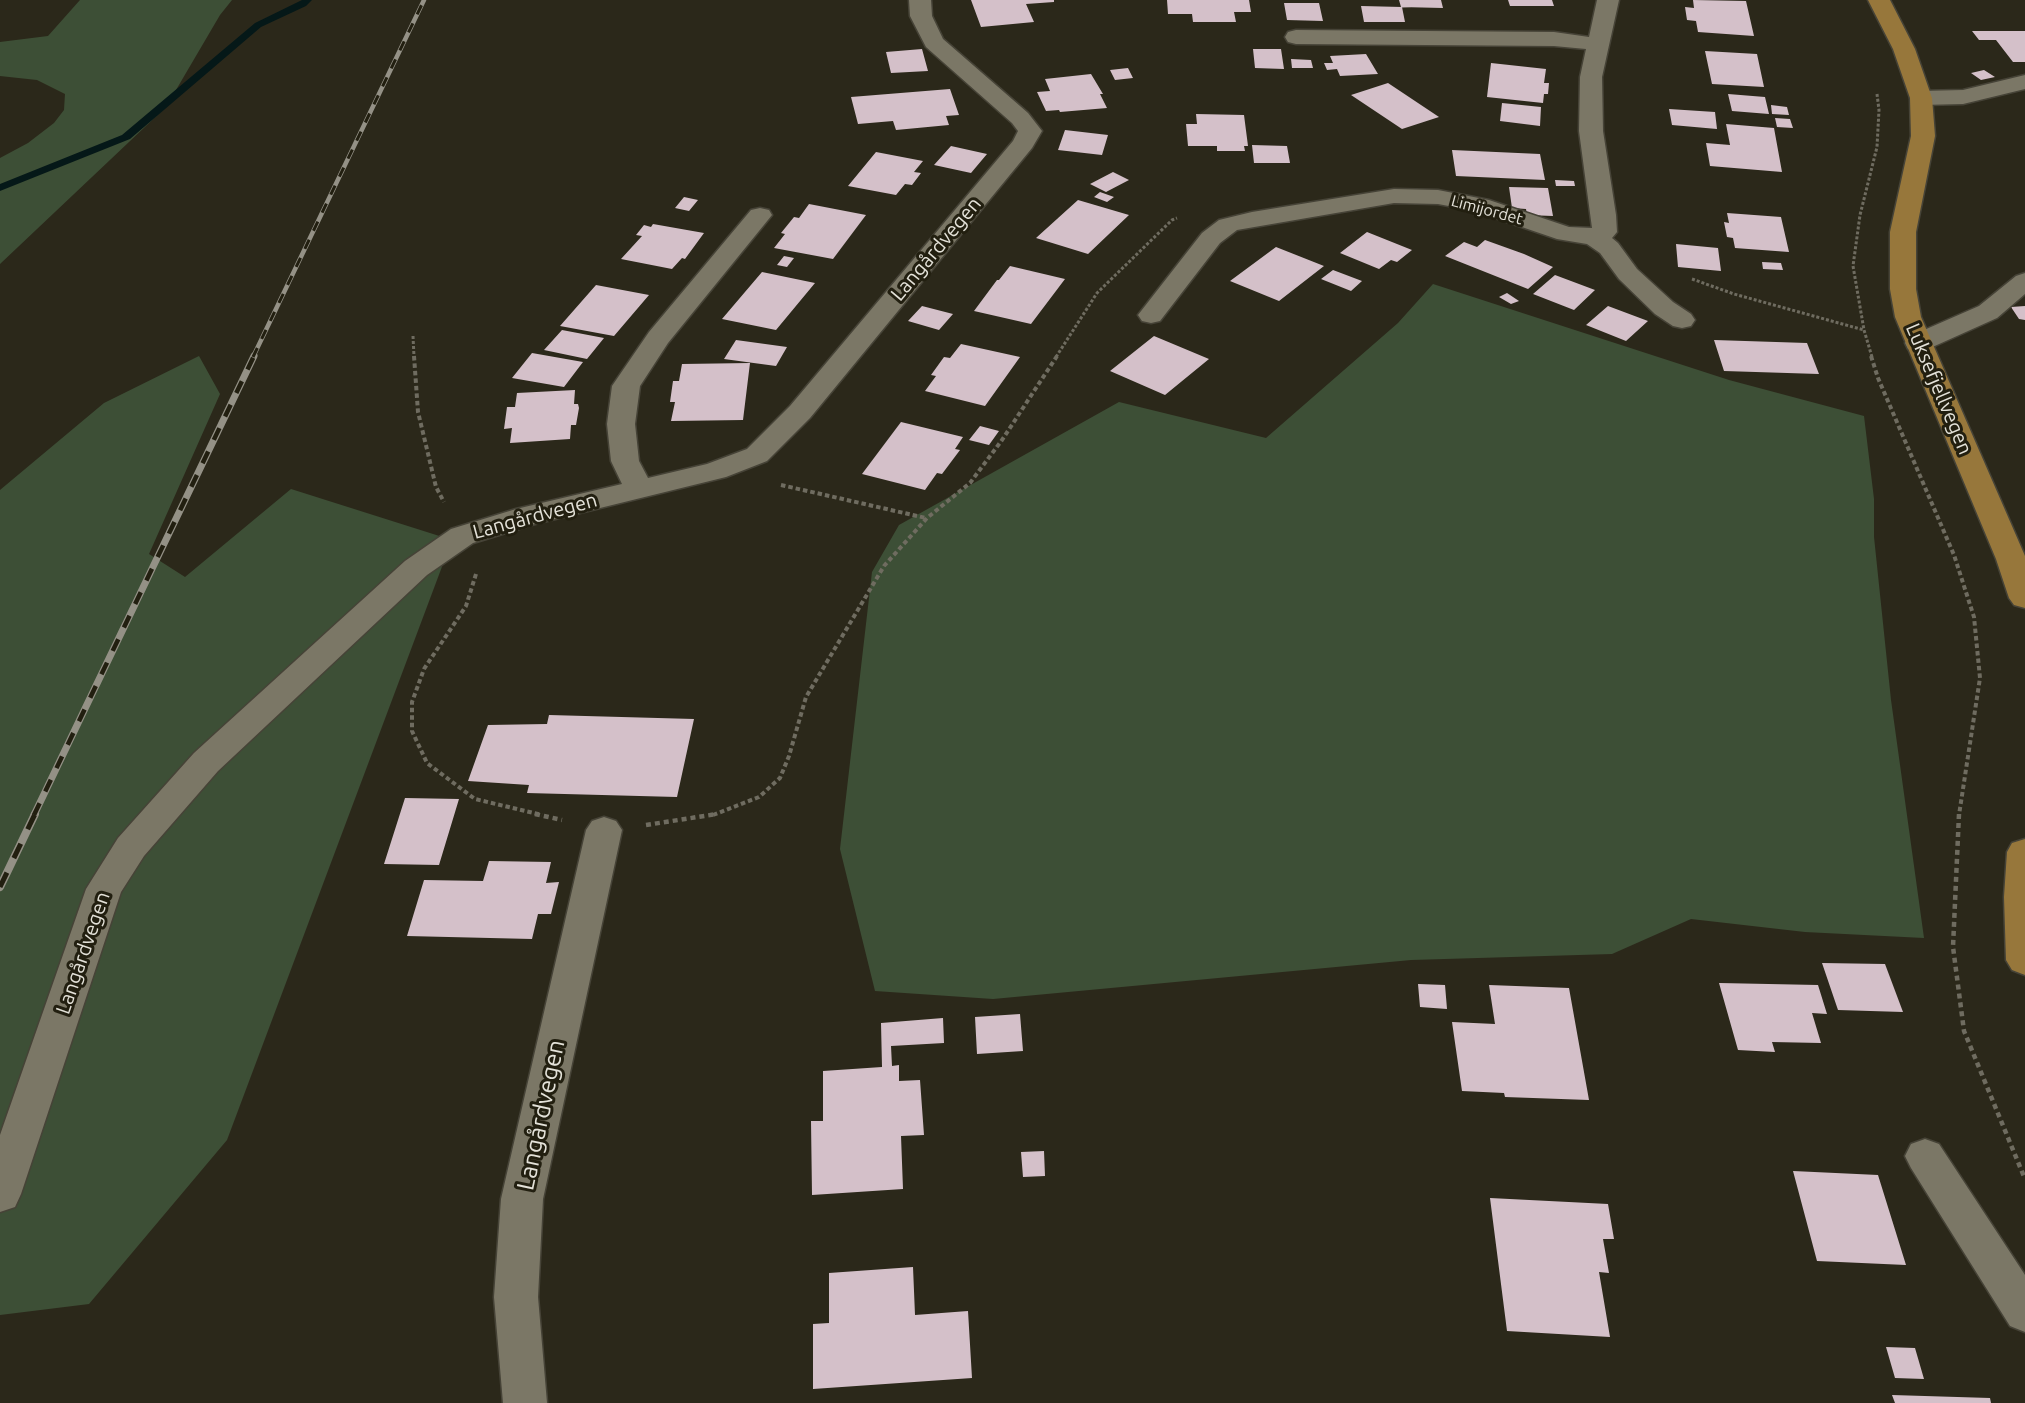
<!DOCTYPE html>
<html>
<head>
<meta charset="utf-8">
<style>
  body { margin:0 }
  canvas { display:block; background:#2b281a }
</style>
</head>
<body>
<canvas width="2025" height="1403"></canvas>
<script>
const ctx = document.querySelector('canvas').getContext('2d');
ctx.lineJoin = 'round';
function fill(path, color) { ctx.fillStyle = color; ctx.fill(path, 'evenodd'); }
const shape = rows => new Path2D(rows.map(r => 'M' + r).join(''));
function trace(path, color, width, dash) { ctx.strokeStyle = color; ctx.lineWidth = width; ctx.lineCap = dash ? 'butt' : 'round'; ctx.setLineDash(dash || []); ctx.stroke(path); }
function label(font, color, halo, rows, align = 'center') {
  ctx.font = font + ' Ubuntu,sans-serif'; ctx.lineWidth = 6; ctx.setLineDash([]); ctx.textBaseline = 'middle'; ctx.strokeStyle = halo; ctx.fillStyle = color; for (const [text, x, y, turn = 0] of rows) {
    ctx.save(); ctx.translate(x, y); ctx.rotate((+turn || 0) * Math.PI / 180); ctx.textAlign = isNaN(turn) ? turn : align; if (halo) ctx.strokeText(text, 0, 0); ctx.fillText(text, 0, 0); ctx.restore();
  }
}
fill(shape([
  [80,0,232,0,220,15,166,107,0,264,0,158,28,143,54,123,64,110,65,94,37,80,0,76,0,42,48,36],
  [1433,284,1729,380,1864,416,1874,499,1874,537,1891,700,1924,938,1805,932,1691,919,1612,954,1411,960,993,999,875,991,840,849,872,572,899,525,1119,402,1266,438,1398,323],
  [199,356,220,394,149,554,185,577,291,489,452,540,227,1140,89,1304,0,1315,0,490,104,403]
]), '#3d4f36');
fill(shape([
  [302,0,312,0,306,6,261,27,130,139,0,191,0,184,122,135,255,23,302,0]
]), '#051818');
fill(shape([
  [971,0,1054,0,1054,2,1026,4,1034,22,981,27],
  [1167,0,1249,0,1251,12,1234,12,1236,22,1193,22,1192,14,1168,14],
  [1399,0,1441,0,1443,8,1401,7],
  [1508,0,1552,0,1554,6,1510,6],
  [1693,0,1746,1,1754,36,1698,32,1696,21,1687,20,1685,7,1694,8],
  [1284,3,1319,3,1323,21,1287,20],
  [1361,6,1402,7,1405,22,1364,22],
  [1972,31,2025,31,2025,62,2013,62,1996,40,1979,40],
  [922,49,928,71,891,73,886,52],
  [1253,49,1281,49,1284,69,1255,68],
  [1705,51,1757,54,1764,87,1712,84],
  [1366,54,1378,74,1340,76,1337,69,1327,70,1324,63,1333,63,1330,56],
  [1291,59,1311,60,1313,68,1292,68],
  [1491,63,1546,69,1544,83,1549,83,1548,94,1544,94,1543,103,1487,97],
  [1128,68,1133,78,1115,80,1110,70],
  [1984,70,1995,77,1981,80,1971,73],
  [1091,74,1103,94,1100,94,1107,108,1060,112,1059,110,1046,111,1037,92,1050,91,1045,79],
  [1388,83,1439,117,1402,129,1351,95],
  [950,89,959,115,946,116,949,125,896,130,893,121,858,124,851,97],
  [1728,94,1765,97,1769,114,1732,111],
  [1502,103,1541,107,1540,126,1500,121],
  [1771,105,1787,107,1789,115,1772,114],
  [1669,109,1715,112,1717,129,1672,125],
  [1196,114,1244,115,1248,146,1244,146,1245,151,1217,151,1217,146,1188,146,1186,124,1197,124],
  [1775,118,1790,119,1793,128,1777,127],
  [1726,124,1774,128,1782,172,1710,166,1706,143,1730,145],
  [1065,130,1108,135,1102,155,1058,150],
  [1252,145,1287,146,1290,163,1254,163],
  [951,146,987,154,971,173,934,165],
  [1452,150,1540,154,1545,180,1456,176],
  [876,152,923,161,914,172,921,173,912,185,905,184,896,195,848,186],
  [1113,172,1129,180,1106,192,1090,184],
  [1555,180,1574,181,1575,186,1556,186],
  [1509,187,1548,188,1553,216,1527,215,1526,209,1512,208],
  [1100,192,1114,197,1107,202,1094,197],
  [684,197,698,200,689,211,675,208],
  [1078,200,1129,215,1088,254,1036,238],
  [809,204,866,215,833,259,774,248,785,234,781,233,794,217,799,218],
  [1727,213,1781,217,1789,252,1735,248,1733,238,1727,237,1724,222,1729,223],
  [653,224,704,233,685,259,682,258,672,269,621,259,642,236,636,235,644,225,651,227],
  [1367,232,1412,250,1397,262,1391,260,1379,269,1340,253],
  [1485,240,1524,254,1553,267,1528,289,1445,256,1464,242,1477,247],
  [1676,244,1718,248,1721,271,1678,267],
  [1276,247,1324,266,1279,301,1230,281],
  [784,256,794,258,787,267,777,265],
  [1762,262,1781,263,1783,270,1763,269],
  [1010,266,1065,279,1031,324,974,311,997,280,999,280],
  [1333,270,1362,281,1351,291,1321,279],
  [762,272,815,283,776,330,722,319],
  [1555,275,1595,290,1574,310,1533,294],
  [596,285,649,295,614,336,560,326],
  [1507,293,1519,301,1511,304,1499,297],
  [922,306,953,314,939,330,908,321],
  [1608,306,1648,321,1626,341,1586,325],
  [2025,306,2025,320,2019,319,2011,307],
  [562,330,604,338,587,359,544,350],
  [1154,336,1209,359,1165,395,1110,371],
  [736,340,787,347,776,366,724,359],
  [1714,340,1807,343,1819,374,1724,371],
  [961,344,1020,357,985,406,925,391,936,376,931,375,944,357,950,358],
  [532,353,583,362,564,387,512,378],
  [750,363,743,420,671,421,675,402,670,402,673,381,679,381,682,364],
  [575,390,574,404,578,404,579,408,576,425,571,425,570,439,510,443,512,428,504,429,507,407,515,407,517,393],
  [901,422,963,437,955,449,960,450,942,474,937,473,925,490,862,474],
  [980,426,999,431,989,445,969,440],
  [549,715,694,719,677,797,527,793,529,785,468,781,488,725,547,724],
  [405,798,459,799,439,865,384,864],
  [489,861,551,862,546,883,559,882,551,914,538,914,532,939,407,936,424,880,483,881],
  [1822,963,1885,964,1903,1012,1838,1010],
  [1719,983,1818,985,1827,1014,1812,1013,1821,1043,1772,1042,1775,1052,1738,1050],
  [1418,984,1445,985,1447,1009,1420,1007],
  [1489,985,1569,988,1589,1100,1505,1097,1504,1093,1462,1091,1452,1022,1495,1024],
  [1020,1014,1023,1051,977,1054,975,1017],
  [943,1018,944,1043,891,1046,892,1066,899,1065,899,1081,920,1080,924,1135,901,1136,903,1189,812,1195,811,1121,823,1121,823,1071,882,1067,881,1023],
  [1044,1151,1045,1176,1023,1177,1021,1152],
  [1793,1171,1878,1175,1906,1265,1817,1261],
  [1490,1198,1608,1204,1614,1239,1603,1239,1609,1273,1599,1272,1610,1337,1507,1331],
  [913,1267,915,1315,968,1311,972,1378,813,1389,813,1324,829,1323,829,1273],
  [1886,1347,1915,1348,1924,1379,1895,1378],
  [1892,1395,1990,1398,1991,1403,1895,1403]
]), '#d4c0c9');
const minor = shape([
  [909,0,931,0,932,16,943,39,1028,113,1042,131,1032,148,810,418,767,461,726,477,535,524,473,543,427,575,218,771,144,856,121,892,21,1194,15,1207,0,1212,0,1135,86,889,118,838,194,753,405,561,451,529,516,509,622,484,611,461,607,424,612,386,649,332,751,210,760,208,769,210,772,215,668,343,640,386,635,424,639,461,648,478,707,464,747,449,790,406,1013,141,1018,131,1012,123,926,47,910,16,909,0],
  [1597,0,1619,0,1602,77,1603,131,1616,215,1617,232,1612,238,1618,243,1637,269,1673,302,1691,314,1695,320,1691,326,1682,328,1673,326,1655,314,1619,279,1600,253,1587,244,1557,239,1475,211,1438,204,1394,203,1237,230,1220,243,1160,321,1151,323,1142,321,1138,315,1202,233,1219,220,1252,212,1394,189,1438,190,1489,200,1569,227,1592,228,1579,131,1580,77,1586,49,1554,46,1296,44,1288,42,1285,37,1288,32,1296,30,1554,32,1589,37,1597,0],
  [2025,75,2025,89,1963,104,1921,105,1913,103,1910,98,1913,93,1921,91,1963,90,2025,75],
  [2025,273,2025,294,1997,318,1928,349,1918,351,1908,349,1905,343,1908,337,1979,306,2016,276,2025,273],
  [604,817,616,821,622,830,543,1199,538,1297,547,1403,503,1403,494,1297,501,1199,586,830,592,821,604,817],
  [1925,1139,1939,1144,2025,1275,2025,1332,2010,1326,1911,1168,1905,1156,1911,1144,1925,1139]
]);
const major = shape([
  [1868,0,1890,0,1915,49,1932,98,1935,136,1916,232,1916,289,1921,317,2025,556,2025,608,2014,605,2009,598,1996,559,1895,317,1890,289,1890,232,1911,136,1910,98,1893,49,1868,0],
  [2025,839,2025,975,2012,970,2006,960,2004,897,2007,852,2012,843,2025,839]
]);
trace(minor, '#464337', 3);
trace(major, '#464337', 3);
trace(shape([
  [1692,279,1734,294,1864,330],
  [413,336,414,357],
  [1056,357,1097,293,1172,220,1177,218],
  [1872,357,1864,330,1853,266,1860,215,1877,147,1879,110,1877,94]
]), '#6f6c60', 3, [3, 2]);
trace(shape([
  [414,356,418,412,436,487,444,502],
  [1871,356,1878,378,1954,555,1974,617,1980,678,1959,815],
  [781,485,926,518],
  [476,574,466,606,424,669,412,702,412,731,427,763,475,799,542,815],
  [713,815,759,797,780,778,789,756,806,697,884,566,927,518,970,483,1002,440,1057,356]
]), '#6f6c60', 4, [4.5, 3]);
trace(shape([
  [535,814,562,820],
  [1959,814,1953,947,1964,1031,2025,1179],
  [646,825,717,814]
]), '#6f6c60', 4.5, [5, 4]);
fill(minor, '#7b7766');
fill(major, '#97773b');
const railFar2 = shape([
  [253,357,424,0]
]);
const railFar1 = shape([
  [34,815,254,356]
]);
const rail = shape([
  [0,887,35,814]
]);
trace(railFar2, '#949186', 4.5);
trace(railFar1, '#949186', 7);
trace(rail, '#949186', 8);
trace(railFar2, '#221f10', 3, [10]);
trace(railFar1, '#221f10', 4.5, [13]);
trace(rail, '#221f10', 5, [16]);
label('16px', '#e4e2d9', '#221f10', [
  ["Limijordet",1487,210,15]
]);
label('20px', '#e4e2d9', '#221f10', [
  ["Langårdvegen",936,249,-50],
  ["Luksefjellvegen",1939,389,67],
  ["Langårdvegen",535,516,-15],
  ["Langårdvegen",83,953,-71]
]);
label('24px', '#e4e2d9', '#221f10', [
  ["Langårdvegen",541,1115,-78]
]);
</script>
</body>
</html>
